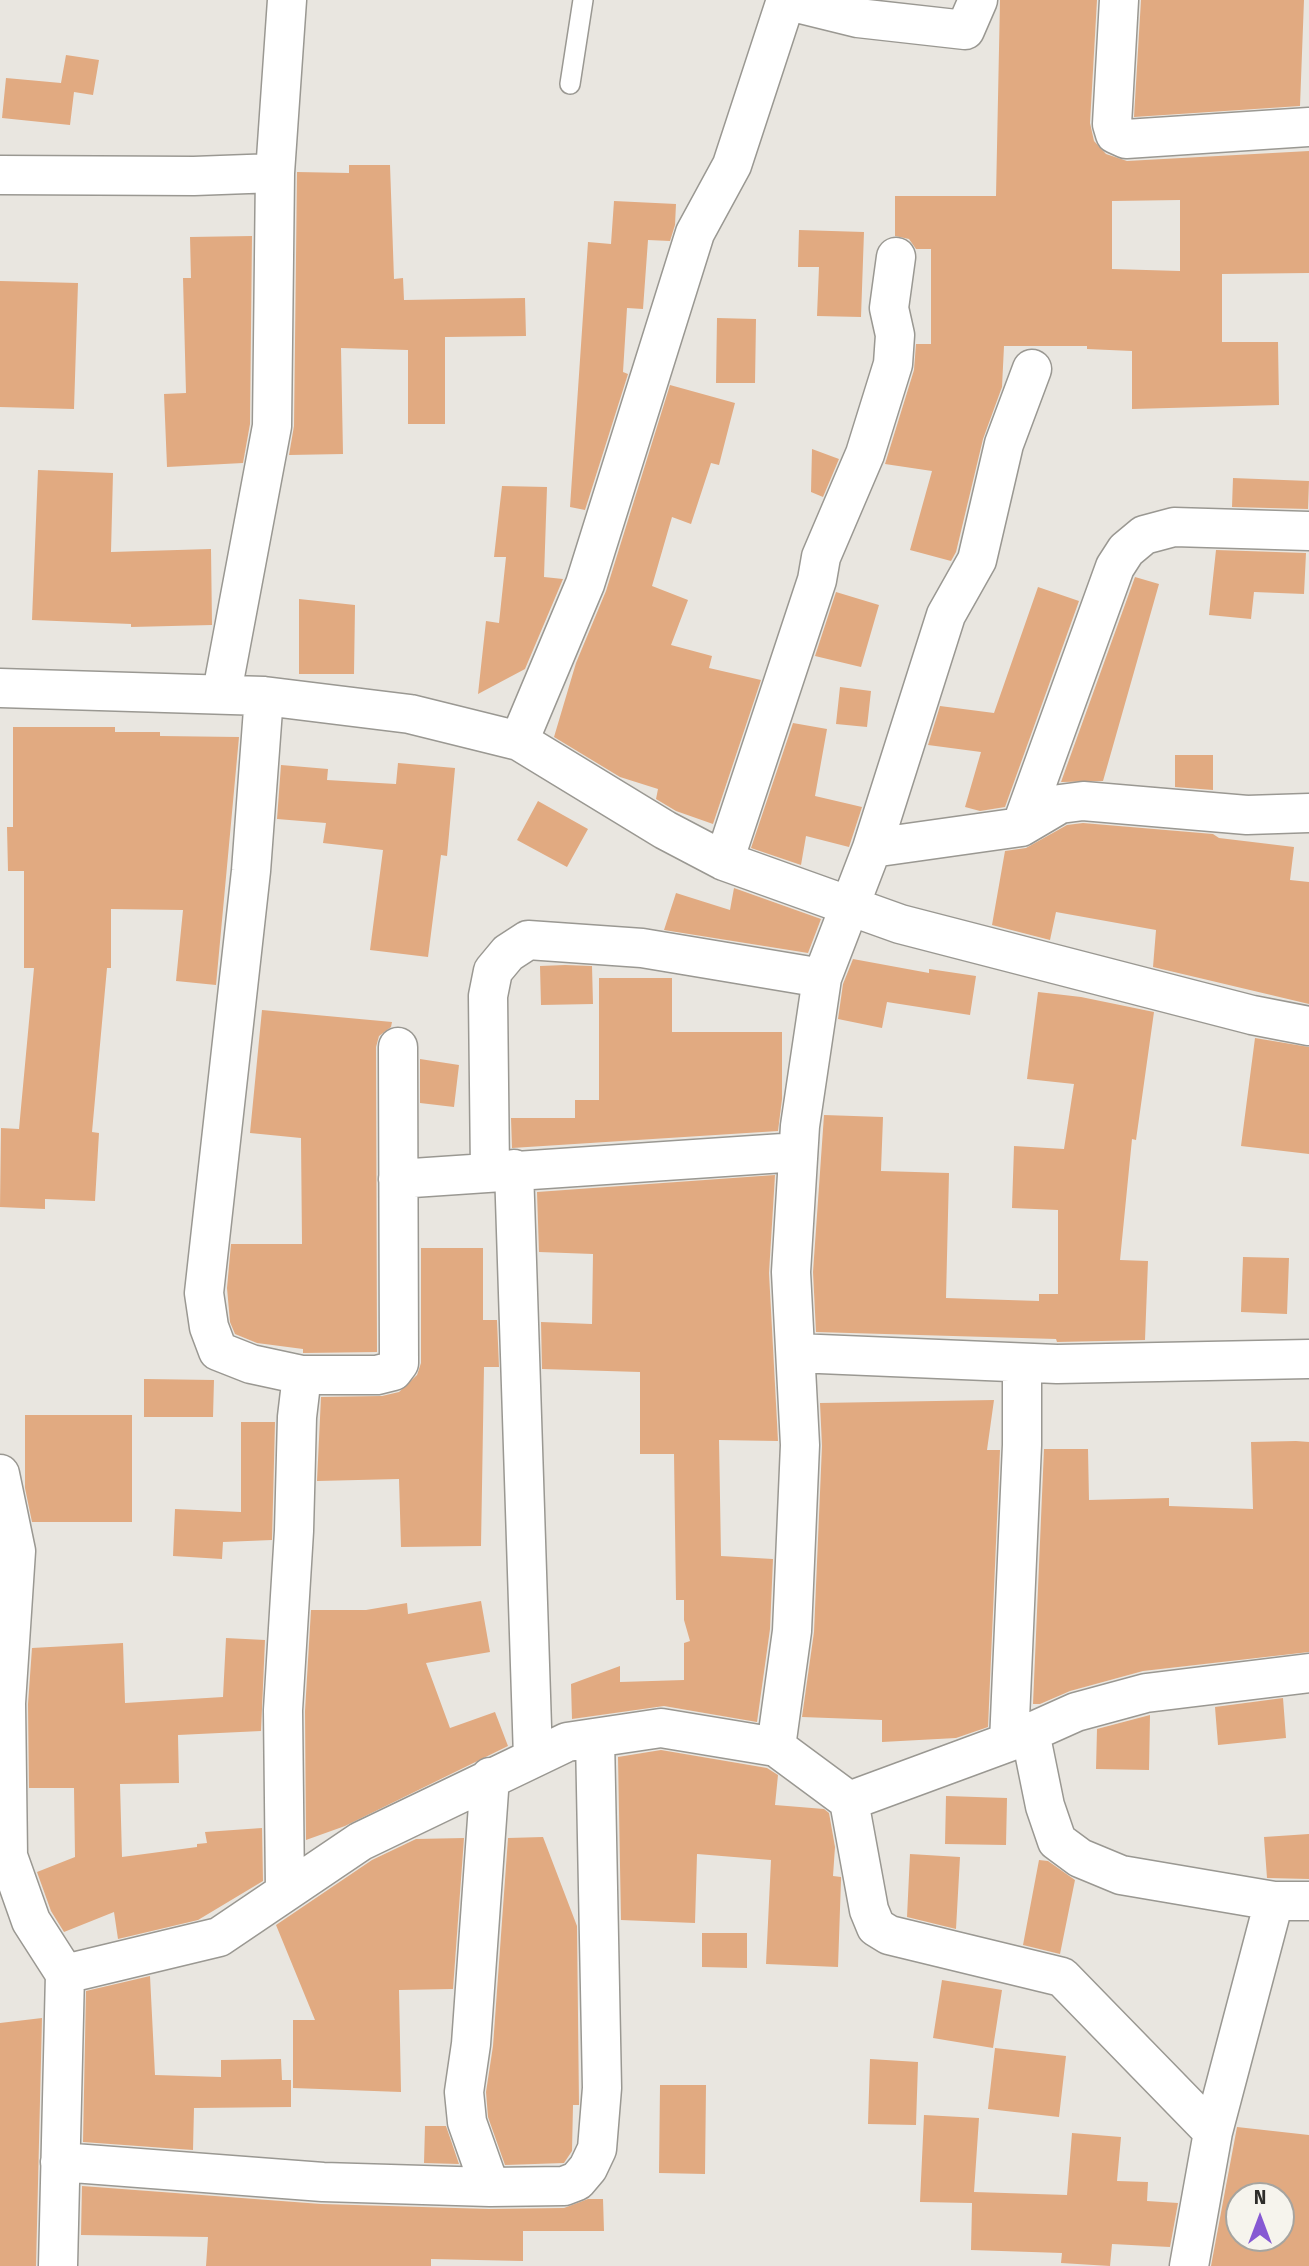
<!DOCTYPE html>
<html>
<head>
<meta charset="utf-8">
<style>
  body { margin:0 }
  #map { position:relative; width:1309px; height:2266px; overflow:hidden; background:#e9e6e0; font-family:"Fira Sans",sans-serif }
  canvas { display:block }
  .north { position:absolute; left:1225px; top:2182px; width:70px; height:70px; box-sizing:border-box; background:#f6f4ed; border:2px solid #a6a49f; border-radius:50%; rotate:0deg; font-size:19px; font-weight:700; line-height:28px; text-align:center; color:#2e2d2a }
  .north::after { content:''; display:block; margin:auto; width:24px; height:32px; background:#8659d3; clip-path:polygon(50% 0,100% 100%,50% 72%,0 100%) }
</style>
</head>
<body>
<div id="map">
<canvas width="1309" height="2266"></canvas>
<div class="north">N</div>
</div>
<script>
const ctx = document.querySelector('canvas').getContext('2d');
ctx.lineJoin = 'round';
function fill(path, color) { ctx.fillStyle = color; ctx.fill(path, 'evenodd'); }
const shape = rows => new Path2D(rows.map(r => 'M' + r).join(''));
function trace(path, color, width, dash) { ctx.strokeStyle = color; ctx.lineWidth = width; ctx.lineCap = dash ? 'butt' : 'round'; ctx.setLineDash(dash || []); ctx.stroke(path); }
fill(shape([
  [1000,0,1097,0,1090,123,1094,141,1106,154,1127,161,1309,151,1309,273,1222,274,1222,342,1278,342,1279,405,1132,409,1132,351,1087,349,1087,346,1004,346,1002,387,983,439,956,552,951,561,910,550,932,471,885,464,914,370,916,344,931,344,931,249,916,249,909,239,895,236,895,196,996,196],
  [1180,200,1180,271,1112,269,1112,201],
  [1141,0,1304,0,1300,106,1134,117],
  [66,55,99,60,93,95,74,92,70,125,2,118,6,78,61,83],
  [349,165,390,165,394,279,403,278,404,300,525,298,526,336,445,337,445,424,408,424,408,350,341,348,343,454,289,455,294,426,297,172,349,173],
  [614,201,676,204,675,225,670,241,648,240,643,309,627,308,623,372,628,374,585,510,570,507,588,242,611,244],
  [799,230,864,232,861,317,817,316,819,267,798,267],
  [252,236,250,424,243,463,167,467,164,394,186,393,183,278,191,278,190,237],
  [0,281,78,283,74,409,0,407],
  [717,318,756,319,755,383,716,383],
  [670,385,735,403,719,465,711,463,691,524,672,517,652,586,688,600,671,645,712,656,709,668,761,680,713,824,676,811,656,799,658,789,620,777,554,737,576,663,606,591],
  [812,449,839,459,823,497,811,492],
  [38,470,113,473,111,552,211,549,212,625,131,627,131,624,32,620],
  [1233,478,1309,481,1308,509,1232,507],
  [502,486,547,487,544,577,563,579,525,669,478,694,486,621,499,623,506,557,494,557],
  [1216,550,1306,553,1304,594,1254,592,1251,619,1209,615],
  [1135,577,1159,584,1103,781,1061,782],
  [1038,587,1079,601,1005,807,980,811,965,807,981,752,928,745,940,706,994,713],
  [836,592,879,605,861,667,815,656],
  [299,599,355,605,354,674,299,674],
  [840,687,871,691,867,727,836,724],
  [793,723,827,729,815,796,862,807,849,847,806,836,801,865,751,848],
  [13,727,115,727,115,732,160,732,160,736,239,737,216,985,176,981,183,910,111,909,111,968,107,968,92,1132,99,1133,95,1201,45,1199,45,1209,0,1207,1,1128,19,1129,34,968,24,968,24,871,8,871,7,827,13,827],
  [1175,755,1213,755,1213,790,1175,787],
  [398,763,455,768,447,856,441,855,428,957,370,950,383,850,323,843,326,823,277,819,281,765,328,769,327,780,396,784],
  [538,801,588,829,567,867,517,840],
  [1083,823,1213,834,1219,838,1294,847,1290,880,1309,882,1309,1004,1153,967,1156,930,1056,912,1050,940,992,925,1005,851,1026,848,1067,825],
  [734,888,821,919,808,953,664,930,676,893,730,910],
  [853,959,929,973,929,969,976,976,970,1015,887,1002,882,1028,838,1019,843,984],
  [565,965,592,966,593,1004,541,1005,540,966],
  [599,978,672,978,672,1032,782,1032,782,1099,778,1131,512,1148,511,1118,575,1118,575,1100,599,1100],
  [1038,992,1081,997,1154,1012,1136,1140,1132,1139,1120,1260,1148,1261,1145,1340,1057,1342,1056,1339,816,1332,813,1272,824,1115,883,1117,881,1171,949,1173,946,1298,1039,1301,1039,1294,1058,1294,1058,1210,1012,1208,1014,1146,1064,1149,1074,1084,1027,1079],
  [262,1010,392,1022,391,1027,379,1036,376,1047,377,1352,303,1353,303,1349,257,1343,235,1334,230,1322,227,1288,231,1244,302,1244,301,1138,250,1133],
  [1255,1038,1309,1047,1309,1154,1241,1146],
  [420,1059,459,1065,454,1107,420,1103],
  [775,1175,769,1273,778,1441,719,1440,721,1556,773,1559,770,1629,757,1722,664,1706,572,1719,571,1684,620,1666,620,1682,684,1680,684,1643,690,1641,684,1620,684,1600,676,1600,674,1454,640,1454,640,1372,542,1369,541,1322,592,1324,593,1254,539,1252,537,1192],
  [421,1248,483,1248,483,1320,497,1320,499,1367,484,1367,481,1546,401,1547,399,1479,317,1481,321,1397,382,1396,399,1392,417,1375,421,1363],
  [1243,1257,1289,1258,1287,1314,1241,1312],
  [144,1379,214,1380,213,1417,144,1417],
  [994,1400,987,1450,1000,1450,988,1727,956,1738,882,1742,882,1720,802,1717,814,1632,822,1446,820,1403],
  [25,1415,132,1415,132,1522,32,1522,25,1488],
  [241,1422,275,1422,272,1540,223,1542,222,1559,173,1556,175,1509,241,1512],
  [1296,1441,1309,1442,1309,1652,1143,1671,1070,1691,1040,1704,1033,1704,1044,1449,1088,1449,1089,1500,1169,1498,1169,1506,1253,1509,1251,1442],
  [481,1601,490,1652,426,1663,450,1728,495,1712,508,1746,345,1826,306,1840,305,1711,311,1610,366,1610,407,1603,408,1614],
  [226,1638,265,1640,261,1731,178,1735,179,1783,120,1784,122,1857,197,1847,197,1844,207,1843,205,1832,262,1828,263,1881,198,1920,118,1939,114,1912,64,1932,51,1911,37,1872,75,1857,74,1788,29,1788,28,1704,32,1648,123,1643,125,1703,223,1697],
  [1283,1698,1286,1738,1218,1745,1215,1707],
  [1150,1715,1149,1770,1096,1769,1097,1729],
  [661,1750,767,1768,778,1775,775,1805,824,1809,829,1813,835,1847,833,1876,841,1877,841,1880,838,1967,766,1964,771,1860,697,1854,695,1923,621,1920,618,1757],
  [946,1796,1007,1798,1006,1845,945,1844],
  [1309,1834,1309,1879,1267,1878,1264,1837],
  [543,1837,577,1926,579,2105,573,2105,572,2151,564,2163,505,2165,488,2117,486,2092,493,2046,508,1838],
  [464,1838,453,1989,399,1990,401,2092,293,2088,293,2020,315,2020,276,1925,372,1860,416,1839],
  [910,1854,960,1857,956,1929,907,1917],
  [1039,1860,1048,1861,1075,1880,1060,1954,1023,1945],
  [702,1933,747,1933,747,1968,702,1967],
  [150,1976,155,2075,221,2077,221,2060,281,2059,282,2080,291,2080,291,2107,194,2108,193,2150,83,2142,86,1991],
  [942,1980,1002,1990,993,2048,933,2038],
  [42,2018,36,2266,0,2266,0,2023],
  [995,2048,1066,2056,1059,2117,988,2109],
  [870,2059,918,2062,916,2125,868,2124],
  [660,2085,706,2085,705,2174,659,2173],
  [924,2115,979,2118,974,2192,1067,2195,1072,2133,1121,2137,1117,2181,1148,2182,1147,2201,1178,2203,1170,2247,1112,2244,1110,2266,1061,2263,1062,2253,971,2250,972,2203,920,2202],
  [425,2126,446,2126,459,2164,424,2163],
  [1237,2127,1309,2135,1309,2266,1211,2266],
  [1239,2196,1281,2196,1281,2238,1239,2238],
  [82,2186,321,2204,489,2209,564,2208,588,2199,603,2199,604,2231,523,2231,523,2261,431,2259,431,2266,206,2266,208,2237,81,2235]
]), '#e1aa81');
const service = shape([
  [570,84,583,0]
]);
const minor = shape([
  [785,0,858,18,965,30,978,0],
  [1119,0,1112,124,1115,134,1126,139,1309,127],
  [0,175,194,176,275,173],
  [0,688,264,696,410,714,519,741,665,830,724,861,900,924,1252,1015,1309,1026],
  [222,692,272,426,275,173,287,0],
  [264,696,251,871,204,1293,209,1327,218,1351,251,1364,302,1375],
  [519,741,585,584,695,233,732,165,786,0],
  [1021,827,1115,567,1126,550,1144,535,1174,527,1309,531],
  [872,848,946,615,977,560,1004,444,1032,369],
  [724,861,817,580,821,557,865,454,893,364,895,335,889,308,896,257],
  [514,1169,533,1758],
  [490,1172,488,996,493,971,508,953,528,940,642,948,822,978],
  [398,1179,798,1152],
  [796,1353,1057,1364,1309,1359],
  [0,1474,16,1551,6,1703,8,1856,31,1921,65,1974,219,1937,361,1841,567,1742,661,1728,776,1747,849,1801,1009,1742,1076,1712,1146,1693,1309,1673],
  [1030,1732,1045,1806,1057,1841,1080,1858,1121,1875,1274,1901,1309,1901],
  [1009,1742,1022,1445,1022,1363],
  [776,1747,792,1631,800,1445,791,1272,800,1126,822,978,872,848,1021,827,1060,804,1083,801,1247,815,1309,813],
  [490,1777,471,2044,464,2092,467,2122,490,2187],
  [849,1801,869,1910,876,1927,889,1935,1062,1977,1213,2132],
  [285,1890,283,1710,294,1531,297,1417,302,1375,377,1375,393,1371,399,1363,398,1047],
  [60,2162,323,2182,490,2187,564,2186,577,2181,588,2168,597,2149,602,2088,595,1738],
  [58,2266,65,1974],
  [1189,2266,1213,2132,1274,1901]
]);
trace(service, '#9a9892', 22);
trace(minor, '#9a9892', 41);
trace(service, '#fff', 19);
trace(minor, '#fff', 38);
</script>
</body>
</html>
